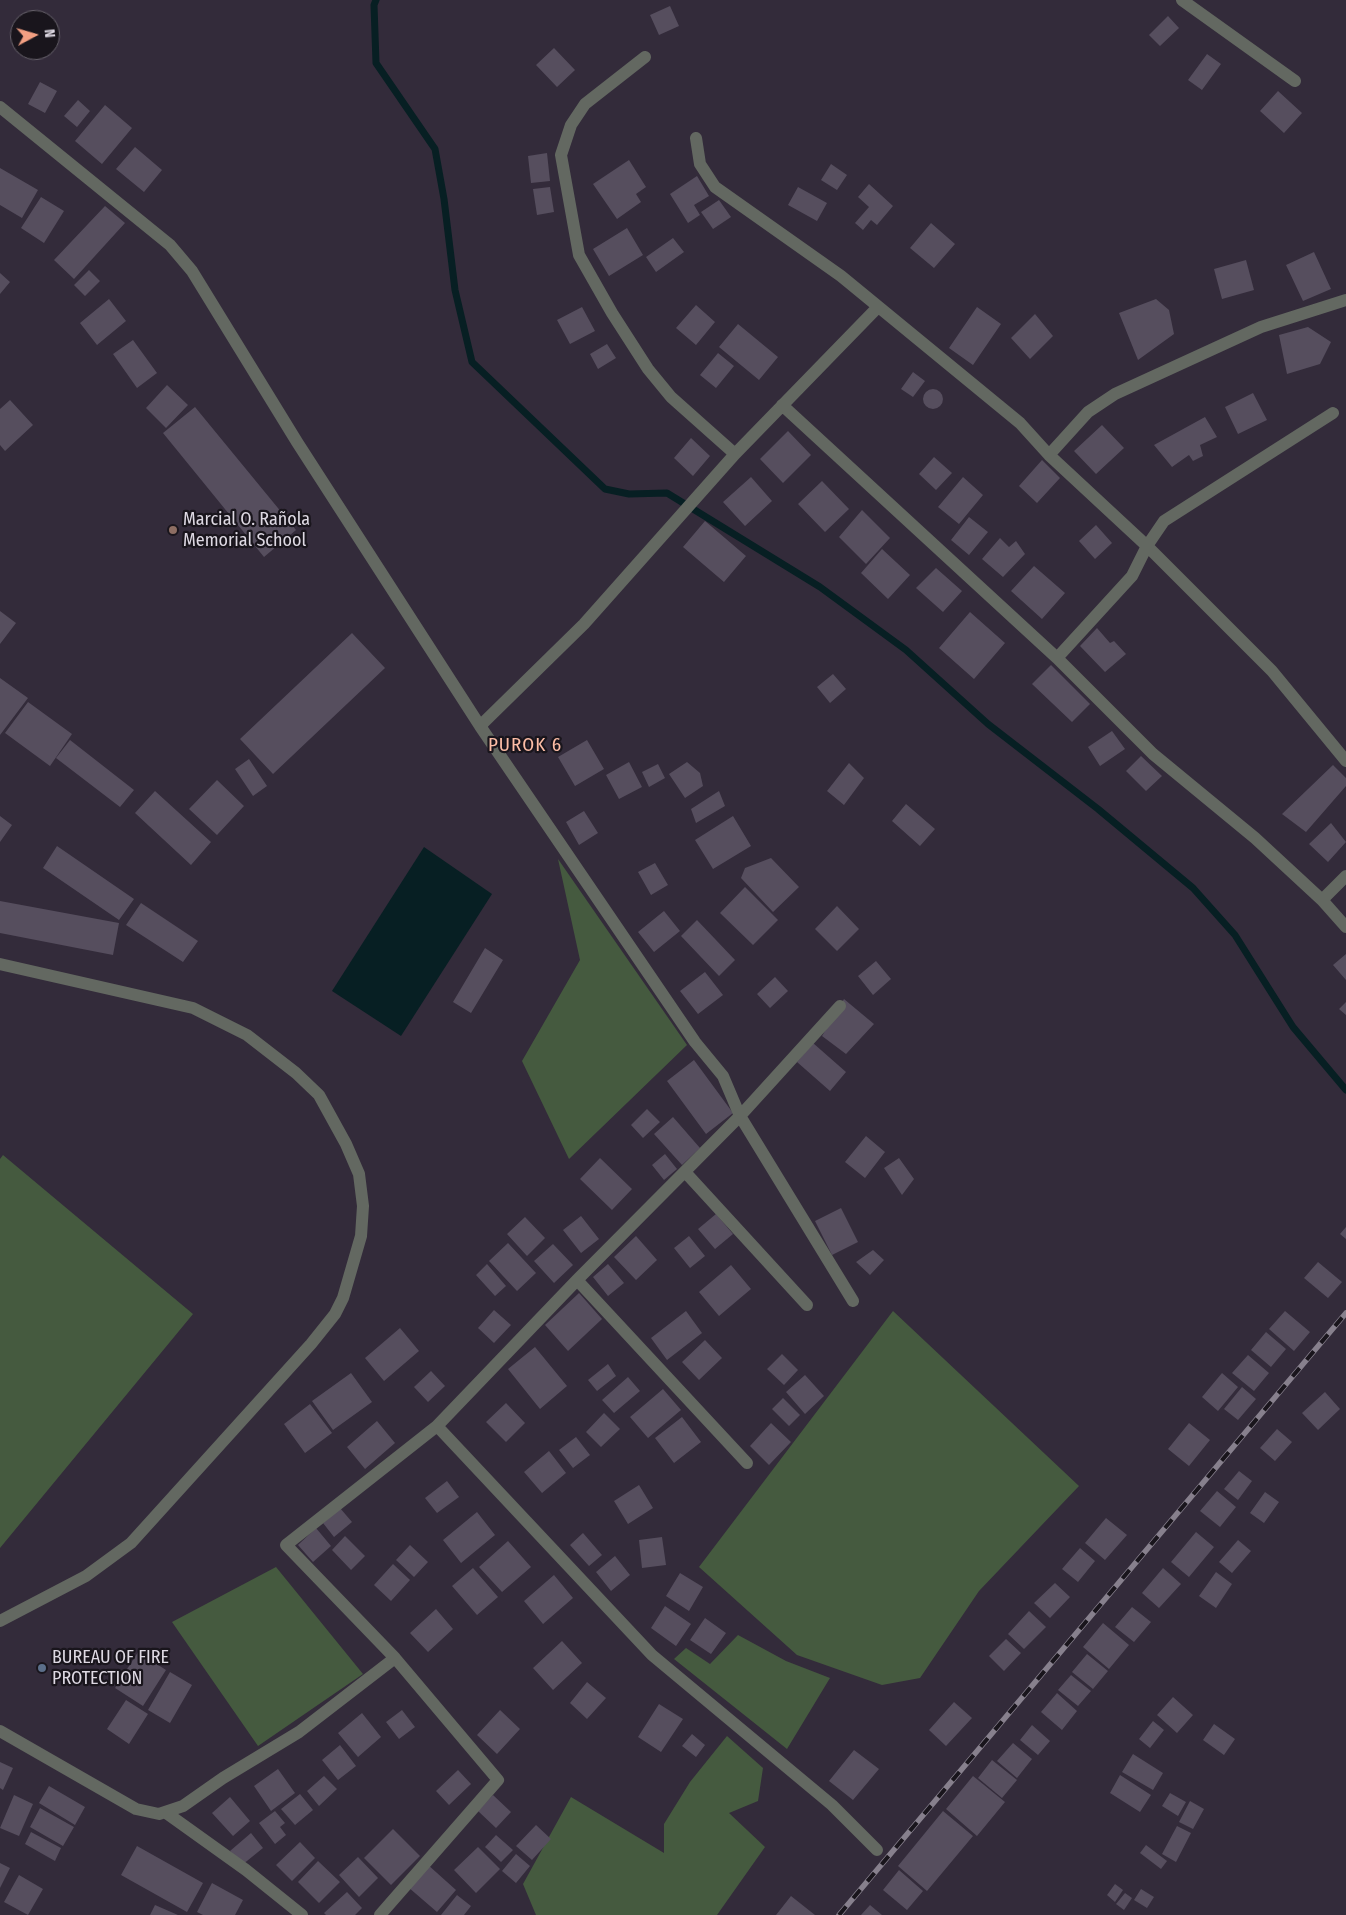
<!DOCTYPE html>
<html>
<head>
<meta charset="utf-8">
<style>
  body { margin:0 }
  #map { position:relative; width:1346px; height:1915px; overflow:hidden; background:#332b3a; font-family:"Fira Sans Condensed",sans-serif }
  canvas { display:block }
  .north { position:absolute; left:10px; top:10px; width:50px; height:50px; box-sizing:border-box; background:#19151c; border:1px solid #68636c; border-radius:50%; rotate:84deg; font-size:14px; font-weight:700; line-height:20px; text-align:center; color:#ded9e3 }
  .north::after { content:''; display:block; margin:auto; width:18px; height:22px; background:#f39f82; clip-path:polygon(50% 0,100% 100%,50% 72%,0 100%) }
</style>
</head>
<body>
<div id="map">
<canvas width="1346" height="1915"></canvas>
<div class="north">N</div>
</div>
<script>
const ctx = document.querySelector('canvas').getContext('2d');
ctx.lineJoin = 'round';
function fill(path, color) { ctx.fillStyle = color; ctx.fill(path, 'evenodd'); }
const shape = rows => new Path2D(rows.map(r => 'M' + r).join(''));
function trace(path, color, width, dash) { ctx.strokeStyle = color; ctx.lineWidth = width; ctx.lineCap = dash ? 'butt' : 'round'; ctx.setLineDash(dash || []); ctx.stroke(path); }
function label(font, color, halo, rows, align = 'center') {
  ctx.font = font + ' "Fira Sans Condensed",sans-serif'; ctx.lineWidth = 4.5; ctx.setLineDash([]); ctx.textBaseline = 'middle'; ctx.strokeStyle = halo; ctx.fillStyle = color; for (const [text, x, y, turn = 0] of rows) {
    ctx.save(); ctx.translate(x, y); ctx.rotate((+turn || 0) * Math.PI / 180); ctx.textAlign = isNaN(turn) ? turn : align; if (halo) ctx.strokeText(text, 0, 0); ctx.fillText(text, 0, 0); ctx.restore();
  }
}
fill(shape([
  [558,859,687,1045,569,1159,522,1061,580,960],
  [3,1155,193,1314,0,1548,0,1159],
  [893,1311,1079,1486,979,1591,920,1678,882,1685,797,1655,699,1567],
  [276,1567,363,1674,258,1746,172,1622],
  [738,1635,786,1661,830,1678,787,1749,674,1659,686,1648,710,1664],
  [727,1736,763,1768,758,1801,729,1813,765,1847,717,1915,536,1915,523,1884,571,1797,664,1853,664,1824,690,1782]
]), '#455a3f');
fill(shape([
  [424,847,492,894,401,1036,332,991]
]), '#071f23');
trace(shape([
  [376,0,374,5,376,63,435,149,444,199,455,290,472,362,605,489,629,494,667,493,820,587,906,650,988,724,1098,809,1193,888,1235,935,1293,1027,1346,1090]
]), '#071f23', 7);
fill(shape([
  [670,6,679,26,659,35,650,15],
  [1168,16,1179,28,1160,46,1149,35],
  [554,48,575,70,557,87,536,65],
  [1207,54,1221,64,1202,90,1188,80],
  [40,82,57,91,45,113,28,104],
  [1278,91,1302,113,1284,133,1260,111],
  [78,100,90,111,77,127,64,116],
  [105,105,132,128,102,164,75,141],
  [135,147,162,170,144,192,116,169],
  [547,153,550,181,531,183,528,156],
  [629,160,646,187,636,194,641,202,617,219,593,184],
  [831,164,847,175,837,190,821,180],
  [0,168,38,190,22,218,0,205],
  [697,176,709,196,694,205,700,215,688,223,670,194],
  [869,184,893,206,877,225,871,220,863,230,855,223,869,207,858,197],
  [550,187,554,212,537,215,533,189],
  [798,187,827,203,817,221,788,205],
  [41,197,64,211,44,243,21,228],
  [719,200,731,217,713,229,701,212],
  [105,206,125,223,74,279,54,260],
  [931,223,955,244,934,268,910,248],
  [627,228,643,255,609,276,593,249],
  [673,238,684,252,656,272,646,257],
  [1314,252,1331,289,1303,301,1286,265],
  [1246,260,1254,290,1222,299,1214,269],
  [89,270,100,281,85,296,74,285],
  [0,273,10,282,0,294],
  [109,299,126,321,97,345,80,323],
  [1156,299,1169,310,1174,334,1138,360,1119,313],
  [696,305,715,322,696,345,676,328],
  [582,307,595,331,570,344,557,320],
  [977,307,1001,324,973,365,949,348],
  [1035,314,1053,336,1030,359,1011,338],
  [738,324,778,357,759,380,719,347],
  [1308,327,1331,342,1320,364,1287,374,1279,335],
  [133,340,157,373,137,388,113,354],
  [607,344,616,358,598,369,590,354],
  [718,353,734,366,716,388,700,375],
  [913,372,925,381,913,397,901,389],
  [167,385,188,405,166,428,146,408],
  '923 399a10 10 0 1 1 20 0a10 10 0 1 1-20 0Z',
  [1253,393,1267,420,1238,434,1225,407],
  [10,400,33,425,5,451,0,445,0,409],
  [195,407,296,530,264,557,163,433],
  [1205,417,1217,437,1200,445,1203,456,1193,461,1189,455,1172,467,1154,445],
  [1102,425,1124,448,1096,474,1074,451],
  [788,431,811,455,783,483,760,459],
  [691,438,710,456,693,476,674,458],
  [934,457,952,473,936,490,919,474],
  [1042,460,1060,478,1037,503,1019,486],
  [751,477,772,501,745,526,723,502],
  [963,477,983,495,959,524,938,507],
  [822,481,849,509,825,532,798,504],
  [862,510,890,538,866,564,839,537],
  [969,517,988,532,969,555,951,540],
  [705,521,746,556,724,582,683,547],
  [1096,525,1112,543,1095,559,1079,541],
  [1000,538,1009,547,1016,541,1025,554,1003,577,982,559],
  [882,549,910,575,888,599,861,573],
  [1034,566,1065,593,1042,619,1011,591],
  [936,568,962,591,943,612,916,588],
  [0,611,16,623,0,644],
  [970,612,1005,643,974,679,939,648],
  [1097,628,1110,643,1114,641,1126,654,1105,672,1080,646],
  [352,633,385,668,273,774,240,739],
  [1051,665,1090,704,1072,722,1032,684],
  [833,674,846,689,830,703,817,687],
  [0,678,28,698,0,735],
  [28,702,72,734,50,766,5,733],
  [1112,731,1125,749,1100,766,1088,747],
  [70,740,134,790,120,807,56,758],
  [587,740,604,769,575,786,558,757],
  [1141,756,1162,776,1146,791,1126,771],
  [249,759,267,786,253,796,235,769],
  [629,762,642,787,619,799,606,775],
  [687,762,700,773,703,786,685,798,669,774],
  [849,763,864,778,844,805,827,791],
  [658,764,665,778,649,787,642,772],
  [1333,765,1346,778,1346,786,1306,832,1282,814],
  [217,780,244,806,217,835,189,809],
  [155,791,211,842,191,865,135,813],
  [719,791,725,806,696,823,691,809],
  [906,804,935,829,920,846,892,821],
  [584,811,598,833,579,845,566,822],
  [0,816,12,825,0,842],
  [733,816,751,846,713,869,695,840],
  [1331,823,1346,842,1328,862,1309,844],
  [57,846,134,899,119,920,43,868],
  [771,858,799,887,773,912,741,878,745,868],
  [655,863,668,885,651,895,638,872],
  [745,887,778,920,753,945,720,913],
  [0,901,119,923,113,955,0,933],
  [141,903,198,941,183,962,126,925],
  [837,906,859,929,837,951,815,929],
  [664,911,680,931,654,952,638,932],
  [697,920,735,960,719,976,681,936],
  [485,948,503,960,471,1013,453,1002],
  [1346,954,1346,980,1333,965],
  [876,961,891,979,873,995,858,976],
  [705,972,723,995,698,1014,680,991],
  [775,977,788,991,770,1008,757,994],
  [844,999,874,1024,846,1054,822,1036],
  [1346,1002,1346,1015,1339,1009],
  [813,1043,846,1072,830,1091,797,1062],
  [694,1060,733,1113,706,1134,667,1081],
  [647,1109,660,1122,643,1138,631,1125],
  [673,1117,700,1148,682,1165,654,1134],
  [866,1136,885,1152,865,1178,845,1162],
  [665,1154,677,1169,664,1180,652,1165],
  [600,1158,632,1189,612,1210,580,1179],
  [899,1158,914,1179,902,1195,884,1168],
  [841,1208,858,1242,832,1255,815,1221],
  [716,1214,733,1234,715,1249,698,1229],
  [581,1216,599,1239,581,1253,563,1230],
  [525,1217,545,1238,527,1256,507,1234],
  [1346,1227,1346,1239,1340,1234],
  [636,1236,657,1260,636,1280,614,1257],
  [689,1236,705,1256,690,1268,674,1248],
  [508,1243,536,1273,517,1291,489,1261],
  [553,1244,573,1265,554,1283,534,1261],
  [873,1250,884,1260,870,1275,856,1262],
  [1318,1262,1342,1282,1328,1298,1304,1278],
  [487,1264,506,1286,495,1296,476,1275],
  [608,1264,624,1283,608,1296,593,1277],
  [731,1265,751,1289,719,1316,699,1292],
  [579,1293,602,1319,568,1351,545,1325],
  [494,1310,511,1325,494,1343,478,1328],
  [686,1311,702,1333,667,1360,651,1338],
  [1285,1311,1310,1332,1294,1351,1269,1329],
  [400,1328,419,1351,384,1381,365,1358],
  [1266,1332,1286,1349,1271,1367,1251,1350],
  [705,1340,722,1358,699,1380,682,1362],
  [535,1347,567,1386,540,1409,508,1369],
  [782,1354,798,1370,784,1385,767,1369],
  [1248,1355,1269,1373,1254,1391,1232,1373],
  [608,1364,616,1376,597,1391,588,1380],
  [431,1371,445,1386,428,1402,414,1387],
  [351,1373,372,1402,333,1430,312,1401],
  [1222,1373,1238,1387,1218,1411,1202,1397],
  [805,1375,824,1396,805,1414,786,1392],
  [628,1377,640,1391,614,1413,602,1400],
  [1242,1387,1256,1399,1238,1420,1224,1409],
  [663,1389,681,1410,648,1438,630,1417],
  [1325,1392,1340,1409,1318,1430,1302,1413],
  [783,1398,800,1415,789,1426,772,1409],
  [506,1403,525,1423,506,1442,486,1422],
  [310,1404,332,1433,305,1453,284,1424],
  [604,1413,620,1429,601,1447,586,1432],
  [682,1417,701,1442,674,1463,655,1438],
  [377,1421,395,1443,365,1469,347,1447],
  [771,1423,791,1442,769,1465,750,1446],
  [1189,1423,1210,1440,1189,1466,1168,1449],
  [1277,1429,1292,1442,1275,1461,1260,1448],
  [576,1437,590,1455,573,1468,559,1450],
  [549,1451,566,1473,542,1493,524,1472],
  [1239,1471,1252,1481,1238,1500,1224,1489],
  [447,1481,459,1497,437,1513,425,1498],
  [639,1485,653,1508,628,1524,614,1501],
  [1217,1491,1236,1507,1220,1527,1200,1511],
  [1265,1492,1279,1502,1264,1523,1250,1513],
  [340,1508,352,1522,334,1537,323,1523],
  [477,1512,495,1535,461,1563,443,1540],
  [1106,1518,1127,1535,1105,1560,1085,1543],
  [316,1528,331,1546,313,1562,298,1545],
  [1196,1532,1214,1547,1189,1577,1171,1562],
  [583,1533,602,1555,589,1566,570,1545],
  [345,1536,365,1556,351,1570,332,1550],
  [662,1537,666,1565,642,1568,639,1540],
  [1238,1540,1251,1551,1232,1573,1219,1562],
  [508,1541,531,1567,502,1592,479,1567],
  [410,1545,428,1562,414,1577,396,1560],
  [1080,1548,1095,1561,1078,1582,1062,1569],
  [615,1556,630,1575,611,1591,596,1572],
  [393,1564,410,1580,391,1601,374,1585],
  [473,1568,498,1597,477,1615,452,1586],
  [1163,1568,1181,1584,1159,1608,1142,1593],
  [1216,1572,1232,1584,1216,1608,1199,1596],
  [680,1573,703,1587,689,1611,666,1596],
  [554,1575,573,1598,543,1624,524,1601],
  [1055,1583,1070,1597,1050,1618,1034,1603],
  [665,1606,691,1624,676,1646,651,1628],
  [1132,1607,1151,1622,1134,1642,1115,1627],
  [436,1609,453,1629,428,1652,410,1633],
  [1029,1611,1046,1627,1024,1649,1008,1634],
  [705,1618,726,1633,711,1654,690,1640],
  [1103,1623,1129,1645,1109,1669,1083,1647],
  [1006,1639,1021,1653,1004,1671,989,1656],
  [562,1641,582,1663,553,1690,533,1668],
  [138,1652,166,1670,143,1706,115,1688],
  [1087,1654,1108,1671,1093,1689,1072,1672],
  [170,1672,192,1685,170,1723,148,1710],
  [1071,1675,1091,1691,1078,1706,1058,1690],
  [587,1682,606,1698,587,1719,570,1703],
  [1057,1693,1077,1711,1062,1730,1041,1712],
  [1173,1697,1193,1715,1177,1733,1157,1715],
  [126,1700,148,1714,129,1744,107,1729],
  [954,1702,972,1718,946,1746,929,1730],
  [659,1704,683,1719,661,1752,638,1737],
  [402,1710,415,1727,399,1739,386,1722],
  [500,1710,520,1729,497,1754,477,1735],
  [362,1713,381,1737,358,1757,338,1733],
  [1153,1721,1164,1730,1150,1748,1139,1739],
  [1214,1724,1235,1739,1224,1755,1203,1740],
  [1032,1725,1050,1741,1038,1755,1020,1740],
  [692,1734,705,1745,696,1757,682,1746],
  [1013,1743,1032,1759,1017,1778,997,1761],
  [340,1745,356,1766,338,1780,322,1760],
  [854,1750,879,1769,853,1800,829,1781],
  [1133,1754,1163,1773,1153,1790,1122,1772],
  [992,1760,1017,1780,1002,1798,978,1778],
  [0,1762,13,1768,3,1790,0,1788],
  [278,1769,295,1793,271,1811,254,1786],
  [458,1770,471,1784,449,1805,436,1791],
  [1120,1775,1151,1795,1140,1812,1110,1793],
  [324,1776,337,1789,319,1806,307,1791],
  [973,1776,1005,1802,977,1836,946,1809],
  [49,1786,85,1807,75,1825,39,1803],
  [1170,1793,1186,1802,1178,1816,1162,1806],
  [300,1794,313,1810,295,1825,281,1809],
  [14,1795,33,1804,19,1836,0,1828],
  [493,1795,511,1812,496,1828,478,1811],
  [230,1797,250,1821,233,1836,212,1813],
  [1190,1801,1204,1809,1193,1829,1179,1822],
  [40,1808,74,1827,63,1846,30,1827],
  [275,1811,285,1823,280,1827,286,1835,275,1844,259,1823],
  [943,1811,973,1836,927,1891,898,1866],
  [536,1825,551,1839,532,1860,516,1846],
  [1177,1826,1191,1833,1176,1862,1162,1854],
  [393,1829,420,1856,391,1885,364,1858],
  [31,1832,61,1848,55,1861,25,1844],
  [251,1833,263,1848,242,1865,230,1851],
  [496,1835,513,1850,501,1862,485,1847],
  [300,1842,315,1858,292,1881,276,1865],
  [1146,1845,1167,1861,1161,1869,1140,1853],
  [137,1846,203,1883,187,1912,121,1875],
  [478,1847,500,1869,476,1893,454,1870],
  [516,1854,530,1866,516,1883,502,1871],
  [358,1857,378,1878,359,1897,339,1875],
  [318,1861,340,1882,319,1903,298,1882],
  [0,1863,10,1868,0,1888],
  [427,1864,456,1890,437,1912,408,1887],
  [899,1870,923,1891,907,1910,883,1890],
  [19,1875,43,1889,28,1915,4,1902],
  [212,1883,243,1900,235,1915,203,1915,197,1912],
  [1115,1884,1123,1890,1115,1902,1107,1895],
  [1141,1889,1154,1897,1147,1908,1134,1900],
  [347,1892,362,1908,355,1915,326,1915,324,1913],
  [1125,1893,1132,1898,1124,1910,1116,1904],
  [457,1895,471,1906,464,1915,441,1915],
  [791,1896,815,1915,776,1915],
  [155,1905,178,1915,150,1915],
  [870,1905,882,1915,861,1915]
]), '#564e5e');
trace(shape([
  [1182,0,1295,81],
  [645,57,585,104,571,125,561,155,579,255,612,313,648,369,671,397,735,454],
  [0,107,170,245,192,271,297,442,480,726,695,1042,723,1076,740,1116,853,1301],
  [696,138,700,164,715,187,841,276,1020,423,1049,455,1147,546,1272,671,1346,761],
  [782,405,1057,658,1153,754,1255,838,1322,900,1346,927],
  [1049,455,1088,412,1115,394,1261,327,1346,300],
  [1057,658,1132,576,1147,546,1164,521,1333,413],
  [480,726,584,624,735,454,878,307],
  [1322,900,1346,876],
  [0,964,193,1008,247,1035,296,1073,319,1095,346,1144,359,1174,363,1206,361,1236,343,1298,335,1314,311,1344,131,1543,86,1576,0,1621],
  [686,1173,807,1305],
  [577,1280,747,1463],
  [437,1426,652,1655,832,1805,877,1850],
  [0,1731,136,1809,159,1814,183,1806,223,1778,299,1732,395,1658],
  [165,1812,246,1870,302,1915],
  [380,1915,498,1780,395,1658,286,1545,437,1426,577,1280,740,1116,840,1006]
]), '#636861', 12);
const rail = shape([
  [839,1915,1346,1313]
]);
trace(rail, '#87808d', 5.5);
trace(rail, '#19151c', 4, [11]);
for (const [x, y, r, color] of [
  [173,530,5,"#8d6e63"],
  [42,1668,5,"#5c6f8a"]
]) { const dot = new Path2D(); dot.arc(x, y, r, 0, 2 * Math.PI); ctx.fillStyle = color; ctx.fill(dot); trace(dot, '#19151c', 2); }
label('18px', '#ded9e3', '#19151c', [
  ["Marcial O. Rañola",183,520],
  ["Memorial School",183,541],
  ["BUREAU OF FIRE",52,1658],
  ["PROTECTION",52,1679]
], 'left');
ctx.letterSpacing = '1px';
label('19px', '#fcbda6', '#19151c', [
  ["PUROK 6",525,746]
]);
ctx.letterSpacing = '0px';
</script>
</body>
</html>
